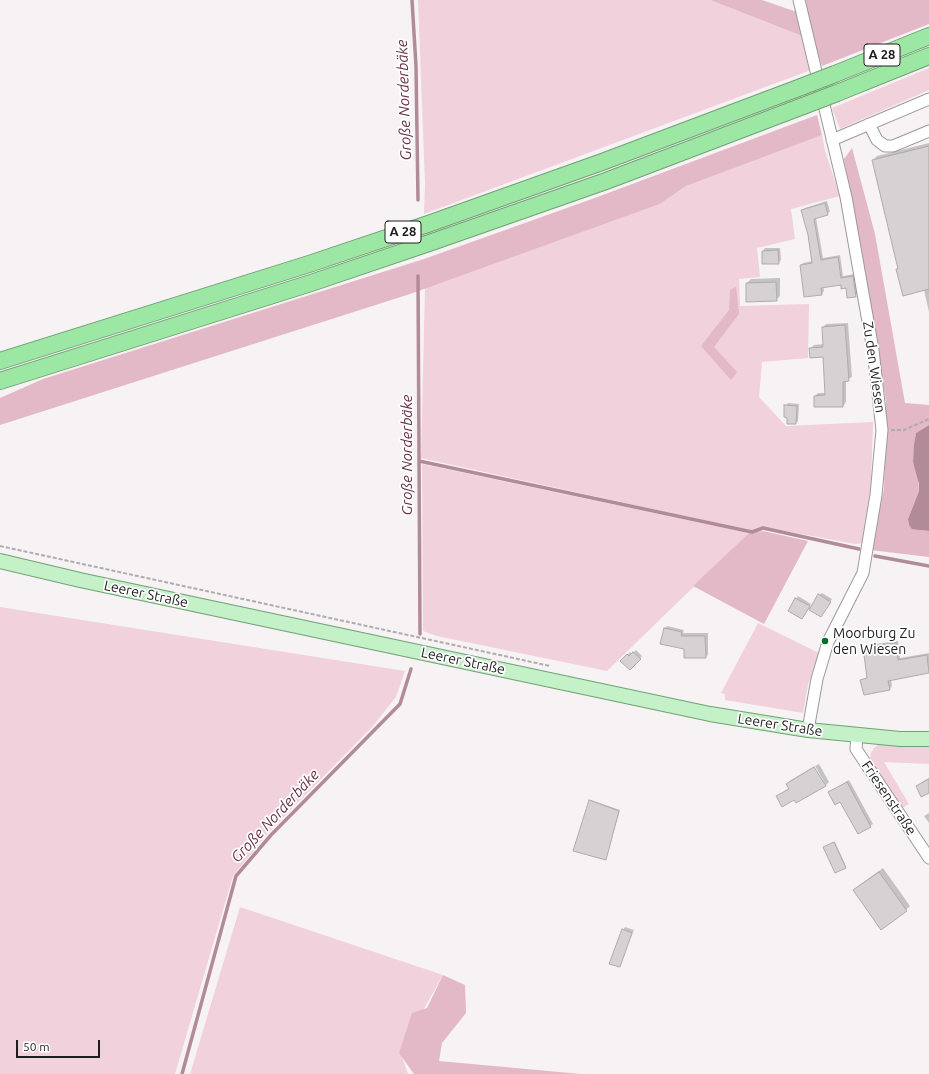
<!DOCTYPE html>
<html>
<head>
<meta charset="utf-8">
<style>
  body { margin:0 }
  #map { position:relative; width:929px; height:1074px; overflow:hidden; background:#f7f3f5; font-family:Ubuntu,sans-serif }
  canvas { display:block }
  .scale { position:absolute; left:16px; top:1040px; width:84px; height:18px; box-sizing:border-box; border:2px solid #1f1e1e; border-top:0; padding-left:5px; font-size:12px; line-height:14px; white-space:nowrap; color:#1f1e1e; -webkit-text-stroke:3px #fff; paint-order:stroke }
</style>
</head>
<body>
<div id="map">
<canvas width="929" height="1074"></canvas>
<div class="scale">50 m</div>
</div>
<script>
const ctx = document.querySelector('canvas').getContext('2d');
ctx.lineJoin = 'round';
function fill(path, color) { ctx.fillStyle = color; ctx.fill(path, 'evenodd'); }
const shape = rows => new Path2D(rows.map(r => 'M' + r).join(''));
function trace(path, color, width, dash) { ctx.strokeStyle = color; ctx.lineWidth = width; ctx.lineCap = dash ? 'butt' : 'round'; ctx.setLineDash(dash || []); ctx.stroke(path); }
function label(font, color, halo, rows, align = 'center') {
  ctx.font = font + ' Ubuntu,sans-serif'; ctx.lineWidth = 3.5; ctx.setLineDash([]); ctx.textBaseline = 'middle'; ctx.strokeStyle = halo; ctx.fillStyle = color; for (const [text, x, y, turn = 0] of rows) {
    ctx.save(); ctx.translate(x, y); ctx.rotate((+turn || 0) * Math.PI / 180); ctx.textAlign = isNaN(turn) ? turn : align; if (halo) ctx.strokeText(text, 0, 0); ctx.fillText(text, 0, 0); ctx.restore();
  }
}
fill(shape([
  [418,0,710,0,802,36,802,40,811,70,424,214,425,183],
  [929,68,929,90,840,129,832,108],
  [822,135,825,151,840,196,791,209,795,239,757,248,760,277,739,279,740,306,809,304,808,358,762,362,759,397,786,426,873,422,871,486,863,543,855,544,763,527,752,531,421,458,425,288,660,204,686,186,812,137],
  [422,464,749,533,607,671,437,636,423,631],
  [0,607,405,671,396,697,373,726,267,834,233,876,175,1074,0,1074],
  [758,623,819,653,808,685,803,713,725,700,725,694,721,693],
  [879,744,929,746,929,764,884,762,909,804,902,808,870,761,871,753,874,748],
  [240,907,443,975,400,1051,408,1074,190,1074]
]), '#f1d1db');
fill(shape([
  [710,0,762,0,794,11,807,8,806,0,929,0,929,24,822,66,812,36,802,36],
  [817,115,822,135,686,186,660,204,410,294,0,425,0,398,43,379,424,259,592,199],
  [852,148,875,234,905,403,929,405,929,425,916,433,913,462,918,475,919,491,908,519,909,525,919,530,929,531,929,557,870,550,884,489,886,401,858,231,844,159],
  [736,287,739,314,714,347,737,372,731,380,701,346,729,310,730,290],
  [763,531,808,541,764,624,693,586,749,533],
  [443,975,465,985,466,1013,442,1043,439,1061,581,1074,414,1074,399,1053,412,1013,427,1008]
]), '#e3b9c7');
fill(shape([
  [929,425,929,531,919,530,912,529,909,525,908,519,919,491,919,484,913,462,914,445,916,433]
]), '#b28b99');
fill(shape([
  [929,143,929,312,924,290,897,270,899,268,873,160,877,156],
  [827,201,830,212,816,218,823,258,840,255,843,276,855,274,858,293,855,296,842,284,823,286,824,291,822,294,801,265,803,263,813,261,809,235,802,210,805,208],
  [765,248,780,248,781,260,778,263,763,251],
  [780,278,780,296,776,300,747,301,747,283,751,279],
  [848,323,852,377,846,380,846,402,843,406,815,396,818,393,826,393,824,356,811,357,811,348,814,345,824,344,823,327,826,324],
  [788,403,799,404,798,421,796,423,785,406],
  [822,593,832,599,821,616,819,595],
  [798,596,811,604,802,618,796,599],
  [667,626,684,630,683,633,708,633,708,655,705,657,685,648,661,643,665,628],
  [898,641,900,658,929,653,929,672,891,679,892,686,890,689,864,694,862,680,867,677,864,647,867,645],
  [636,650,642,656,630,669,621,661,630,652,632,654],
  [819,764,829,782,826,785,815,766],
  [813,767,824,786,795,799,778,796,789,788,787,784,791,780],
  [929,778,929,792,917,787,923,781],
  [849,780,873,824,858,833,841,801,829,793],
  [591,800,620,810,606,858,590,801],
  [929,813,929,823,924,816],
  [835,842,846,866,845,867,824,847],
  [883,868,910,906,906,910,858,886],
  [625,927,634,930,619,966,623,930]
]), '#0003');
trace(shape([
  [412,0,416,66,418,200],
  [418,276,420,634],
  [419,461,752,532,763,528,859,549],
  [875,556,929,566],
  [182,1074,236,876,271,835,400,704,411,669]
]), '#b28b99', 3.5);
const building = shape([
  [929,146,929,289,903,296,896,269,898,269,872,160,929,146],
  [825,203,828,215,814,219,821,260,838,257,841,278,853,276,856,297,847,298,846,288,841,289,841,285,821,288,822,295,804,297,800,265,812,263,808,235,801,210,825,203],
  [778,250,779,264,762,264,762,251,778,250],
  [776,282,777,301,746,302,746,283,776,282],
  [845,325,849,381,843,382,843,407,814,407,814,396,825,395,823,357,810,358,809,348,823,347,822,327,845,325],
  [784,405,797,406,796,424,787,424,787,418,784,417,784,405],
  [818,594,831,602,821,617,809,610,818,594],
  [795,598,810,606,802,619,788,611,795,598],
  [664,628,682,632,681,636,705,636,706,658,684,658,684,649,660,644,664,628],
  [896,643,898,660,927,655,929,673,888,681,890,690,864,695,860,680,867,678,863,647,896,643],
  [633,652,641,659,630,670,620,661,627,654,629,656,633,652],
  [814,767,826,786,796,803,794,800,782,807,776,796,789,789,786,784,814,767],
  [929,779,929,793,921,797,916,786,929,779],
  [847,782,871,827,858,834,840,802,835,805,828,792,847,782],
  [589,800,619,811,606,860,573,851,589,800],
  [834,842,846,868,835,873,823,847,834,842],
  [879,872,907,911,881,930,853,890,879,872],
  [622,929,632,933,620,967,609,964,622,929]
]);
fill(building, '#d6d2d4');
trace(building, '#aeabac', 1);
const minor = shape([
  [799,0,846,197,873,350,882,430,876,495,863,573,828,642,817,679,808,730],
  [869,124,877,140,885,146,893,146,929,131],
  [832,140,929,99],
  [857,735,856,749,929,858]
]);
const major = shape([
  [0,561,80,580,710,714,808,730,900,739,929,739]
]);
const highway = shape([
  [835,74,929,36],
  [837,93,929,56],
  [0,361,309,264,428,224,602,162,801,87],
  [0,381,311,283,432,242,606,181,803,106]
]);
trace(minor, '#9d999a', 13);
trace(major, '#70a174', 16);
trace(highway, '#70a174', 18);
trace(shape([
  [891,430,904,430,929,419],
  [0,546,550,666]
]), '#afacad', 2, [4, 2]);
trace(minor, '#fff', 11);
trace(major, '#c4f1c8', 14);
trace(highway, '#9ce7a3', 16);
const highwayBridge = shape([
  [801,87,835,74],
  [803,106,837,93]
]);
trace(highwayBridge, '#70a174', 18, []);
trace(highwayBridge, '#9ce7a3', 16);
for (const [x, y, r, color] of [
  [825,641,4,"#007125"]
]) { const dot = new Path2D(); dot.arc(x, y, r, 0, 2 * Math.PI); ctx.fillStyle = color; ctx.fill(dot); trace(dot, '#fff', 1.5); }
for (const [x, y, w] of [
  [882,55,36],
  [403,232,36]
]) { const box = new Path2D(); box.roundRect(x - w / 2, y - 11, w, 22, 3); ctx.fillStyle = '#fff'; ctx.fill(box); trace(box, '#1f1e1e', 1); }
label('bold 13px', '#1f1e1e', null, [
  ["A 28",882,55],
  ["A 28",403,232]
]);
label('14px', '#1f1e1e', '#fff', [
  ["Zu den Wiesen",874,367,82],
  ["Leerer Straße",146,594,12],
  ["Leerer Straße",463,661,12],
  ["Leerer Straße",780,725,9],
  ["Friesenstraße",889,798,56]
]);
label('14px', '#1f1e1e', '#fff', [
  ["Moorburg Zu",833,633],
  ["den Wiesen",833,649]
], 'left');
label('italic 15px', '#683248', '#fff', [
  ["Große Norderbäke",404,100,-92],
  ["Große Norderbäke",407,455,-90],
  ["Große Norderbäke",275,816,-47]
]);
</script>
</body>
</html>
